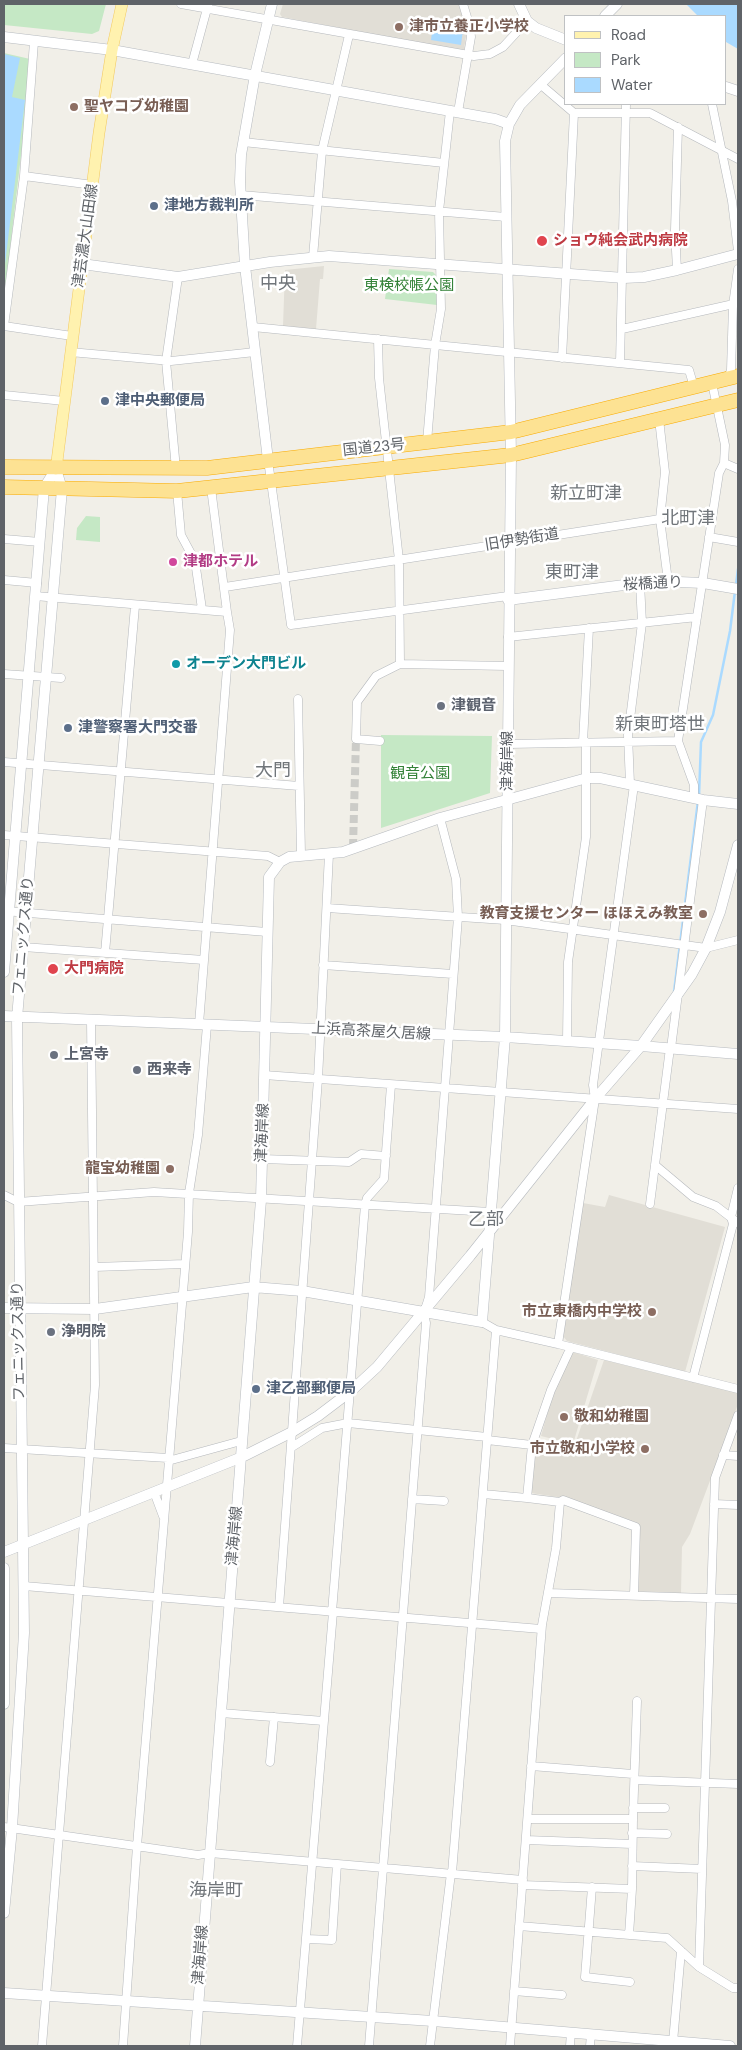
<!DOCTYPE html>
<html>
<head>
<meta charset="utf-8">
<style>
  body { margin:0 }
  #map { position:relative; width:742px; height:2050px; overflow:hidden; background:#f1efe8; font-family:"DM Sans",sans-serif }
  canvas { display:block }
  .frame { position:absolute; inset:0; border:5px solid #5f6368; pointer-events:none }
  .legend { position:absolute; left:564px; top:15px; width:162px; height:90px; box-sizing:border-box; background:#fff; border:1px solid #bfc1c3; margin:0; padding:6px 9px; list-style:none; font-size:15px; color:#5f6368 }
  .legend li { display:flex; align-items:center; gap:10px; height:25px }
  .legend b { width:25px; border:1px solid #bfc1c3 }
</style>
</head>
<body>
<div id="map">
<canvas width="742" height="2050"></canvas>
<div class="frame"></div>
<ul class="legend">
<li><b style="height:6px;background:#fff2af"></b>Road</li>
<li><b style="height:14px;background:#c5e8c5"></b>Park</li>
<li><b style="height:14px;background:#aadaff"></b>Water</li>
</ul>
</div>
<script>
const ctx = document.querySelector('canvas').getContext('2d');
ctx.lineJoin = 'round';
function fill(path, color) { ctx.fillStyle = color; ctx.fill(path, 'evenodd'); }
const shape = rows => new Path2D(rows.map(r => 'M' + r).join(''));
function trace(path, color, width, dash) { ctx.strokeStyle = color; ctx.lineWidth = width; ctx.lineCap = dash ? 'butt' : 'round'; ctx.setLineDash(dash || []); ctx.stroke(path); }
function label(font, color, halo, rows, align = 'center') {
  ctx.font = font + ' "DM Sans","Noto Sans JP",sans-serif'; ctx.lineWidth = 5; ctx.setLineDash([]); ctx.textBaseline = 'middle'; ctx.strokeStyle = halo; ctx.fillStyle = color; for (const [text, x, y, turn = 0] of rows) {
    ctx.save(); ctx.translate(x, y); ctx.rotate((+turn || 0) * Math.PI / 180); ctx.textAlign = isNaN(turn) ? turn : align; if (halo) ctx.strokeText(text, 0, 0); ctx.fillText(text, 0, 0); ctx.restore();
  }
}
fill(shape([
  [283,4,459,4,467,30,464,49,462,51,282,17,280,14],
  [324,266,323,279,320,279,316,329,283,326,285,270],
  [609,1195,725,1227,685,1372,567,1341,563,1336,583,1203,605,1207],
  [573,1352,598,1360,573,1444,541,1436,552,1397],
  [604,1360,738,1393,738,1404,711,1478,690,1534,682,1547,681,1593,638,1591,640,1524,564,1498,531,1493,535,1450,539,1438,543,1442,573,1450]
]), '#e1ded6');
fill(shape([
  [4,4,106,4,99,31,92,34,4,25],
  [4,53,30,59,27,105,4,300],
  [389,269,433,272,436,275,437,305,385,299],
  [86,516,100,517,100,542,76,540,77,528],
  [381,735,492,736,490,793,381,828]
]), '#c5e8c5');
fill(shape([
  [686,4,738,4,738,49,726,42,726,16,698,16],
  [433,25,463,30,461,45,431,40],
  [4,54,20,58,12,97,25,100,4,272]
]), '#aadaff');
trace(shape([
  [736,585,738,569],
  [699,796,701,742,713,715,730,631,735,591],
  [674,992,698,801]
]), '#aadaff', 2.5);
trace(shape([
  [353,847,356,739]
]), '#ccccc8', 8, [8, 4]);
const street = shape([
  [181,4,474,56,490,54,503,47,527,21],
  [192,64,208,5],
  [540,84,574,113,650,113,738,159],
  [712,104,732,201,738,251],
  [458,112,471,37,470,27,463,4],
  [243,142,444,163],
  [24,176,93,185],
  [241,195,506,217],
  [313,257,322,151,349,35],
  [677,270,675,230,678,127],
  [4,326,24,176,34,42],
  [4,326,72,336],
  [253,327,689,370,694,387],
  [622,329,738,303],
  [378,339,379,378,399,560,400,664],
  [70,352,171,361,255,352],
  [562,358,574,113],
  [620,363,626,104],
  [728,379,731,370,733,305,738,269],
  [4,395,64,401],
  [659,419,665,472,660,519,668,581],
  [427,442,435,345,441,309,439,211,450,111],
  [268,460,291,625,508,596],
  [724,463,738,469],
  [176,469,166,361,178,277],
  [211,488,227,612],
  [177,491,181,535,195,561,202,609],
  [709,537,738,542],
  [4,539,40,542],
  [4,580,37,583],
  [225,587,660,519],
  [35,596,227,612,230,630,199,1024],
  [508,637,697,617],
  [4,674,61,678],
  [298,699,301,855],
  [380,741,356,739,357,702,376,676,400,664,507,666],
  [583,742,589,628],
  [508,744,678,741],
  [4,762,299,786],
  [630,784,628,735,642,623,640,583],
  [694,798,694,785,678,741,719,473,724,463,725,445,712,383],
  [4,835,268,856,280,862],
  [327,908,505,920,706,948,738,940],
  [4,911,267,932],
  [23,947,204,960],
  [105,953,135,606],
  [323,965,453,974],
  [567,1041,568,962,586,837,586,742],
  [671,1048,703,800],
  [264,1075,738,1109],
  [262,1159,349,1162,361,1154,386,1156],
  [655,1165,693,1197,716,1206,738,1223],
  [4,1195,18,1202,154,1192,490,1212],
  [650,1204,670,1048],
  [94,1267,185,1264],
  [482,1322,496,1330,558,1344,738,1389],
  [558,1344,595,1099,593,1085,634,785],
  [571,1347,551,1390,532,1445,527,1498,560,1502,563,1500,636,1527,634,1595],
  [693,1378,733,1224,731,1217,738,1188],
  [738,1415,715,1478,699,1967,733,1988,738,1988],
  [487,1440,532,1445],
  [292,1447,322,1428,348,1423,487,1437],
  [4,1448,168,1458],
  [723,1455,738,1456],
  [168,1461,241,1441],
  [154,1492,163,1516],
  [483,1494,527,1498],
  [412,1499,444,1501],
  [714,1504,738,1505],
  [24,1586,541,1629],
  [548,1593,738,1599],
  [279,1607,318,1079,329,854],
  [332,1612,365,1205,367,1198,384,1179,391,1085],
  [221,1713,324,1721],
  [270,1762,274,1717],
  [531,1766,633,1774],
  [635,1780,738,1784],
  [633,1808,665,1808],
  [633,1819,637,1701],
  [4,1827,198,1855,210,1853,523,1880],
  [632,1833,667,1834],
  [526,1840,632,1844],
  [632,1866,702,1869],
  [452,1873,496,1330],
  [522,1885,632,1889,633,1819,528,1819],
  [592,1887,585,1977,630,1982],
  [519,1926,667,1938,699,1967],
  [629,1935,632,1889],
  [306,1939,332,1940,337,1864],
  [514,1991,562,1995],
  [673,2042,681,1951],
  [42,2046,95,1385,91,1020],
  [123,2046,137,1846,188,1232,189,1193,198,1135,207,1025],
  [297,2046,333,1612],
  [369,2046,426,1323,424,1313,429,1297,458,917,456,879,440,818],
  [430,2046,451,1873],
  [510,2046,542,1625,556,1548,560,1502],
  [570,2046,571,2032],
  [590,2046,591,2034]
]);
const secondary = shape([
  [519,4,527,21,536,28,566,40],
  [605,16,617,4],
  [4,37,112,50,495,119,509,124],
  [726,87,738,91],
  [82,264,178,277,270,262,329,256,624,278,644,277,677,270,738,254],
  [268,460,245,266,240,182,241,155,255,75,272,4],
  [508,600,655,581,703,583,738,589],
  [4,972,44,488,56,469],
  [4,1016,505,1037,641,1046,738,1054],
  [4,1308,95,1309,253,1287,302,1291,482,1322,505,1037,511,455,505,141,509,124,520,105,566,58],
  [4,1552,242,1457,292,1432,318,1416,351,1391,377,1367,470,1256,595,1099,641,1046,692,974,706,948,720,912,738,845],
  [4,1568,4,1704],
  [4,1913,12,1828,24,1633,17,1018,62,489,56,469],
  [4,1993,433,2021,730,2046],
  [195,2046,261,1200,269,877,280,862,289,857,343,852,440,818,587,778,600,778,703,800,738,804]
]);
const primary = shape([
  [56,469,99,133,112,50,122,4]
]);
const highway = shape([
  [4,467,207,468,427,442,511,432,738,376],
  [4,487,177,491,511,455,738,400]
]);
trace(street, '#b5b8bc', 9);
trace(secondary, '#b6babf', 11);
trace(primary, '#f2c960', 12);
trace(highway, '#f9ab00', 15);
trace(street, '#fff', 8);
trace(secondary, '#fff', 10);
trace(primary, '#fff2af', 11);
trace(highway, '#fde293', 14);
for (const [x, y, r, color] of [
  [399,27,5,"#8d6e63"],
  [74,107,5,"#8d6e63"],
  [154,206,5,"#5c6f8a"],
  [542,241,6,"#e0444e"],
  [105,401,5,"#5c6f8a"],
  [173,562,5,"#d1479c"],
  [176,664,5,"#0f9aa8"],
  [441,706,5,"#6b7280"],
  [68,728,5,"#5c6f8a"],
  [703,914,5,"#8d6e63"],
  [53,969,6,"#e0444e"],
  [54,1055,5,"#6b7280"],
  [137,1070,5,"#6b7280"],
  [170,1169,5,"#8d6e63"],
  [652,1312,5,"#8d6e63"],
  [51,1332,5,"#6b7280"],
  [256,1389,5,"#5c6f8a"],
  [564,1417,5,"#8d6e63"],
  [645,1449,5,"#8d6e63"]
]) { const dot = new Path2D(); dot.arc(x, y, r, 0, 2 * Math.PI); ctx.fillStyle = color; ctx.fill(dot); trace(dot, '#fff', 2); }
label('bold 15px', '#785e54', '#fff', [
  ["津市立養正小学校",409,27,"left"],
  ["聖ヤコブ幼稚園",84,107,"left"],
  ["教育支援センター ほほえみ教室",693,914],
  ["龍宝幼稚園",160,1169],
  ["市立東橋内中学校",642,1312],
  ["敬和幼稚園",574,1417,"left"],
  ["市立敬和小学校",635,1449]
], 'right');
label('bold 15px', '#4e5e75', '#fff', [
  ["津地方裁判所",164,206],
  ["津中央郵便局",115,401],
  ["津警察署大門交番",78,728],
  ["津乙部郵便局",266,1389]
], 'left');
label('15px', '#5f6368', '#fff', [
  ["津芸濃大山田線",86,236,-82],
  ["国道23号",374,448,-6],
  ["旧伊勢街道",522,540,-9],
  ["桜橋通り",653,584,-3],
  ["津海岸線",508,761,-90],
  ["フェニックス通り",24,936,-85],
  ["上浜高茶屋久居線",371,1032,3],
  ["津海岸線",263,1133,-88],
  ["フェニックス通り",19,1341,-91],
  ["津海岸線",235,1536,-85],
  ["津海岸線",201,1955,-86]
]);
label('bold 15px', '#be3a42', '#fff', [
  ["ショウ純会武内病院",553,241],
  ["大門病院",64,969]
], 'left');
label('15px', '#348238', '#fff', [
  ["東検校帳公園",409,286],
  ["観音公園",420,774]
]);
label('bold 15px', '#b23c85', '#fff', [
  ["津都ホテル",183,562]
], 'left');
label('bold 15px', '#0d838f', '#fff', [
  ["オーデン大門ビル",186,664]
], 'left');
label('bold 15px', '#5b616d', '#fff', [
  ["津観音",451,706],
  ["上宮寺",64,1055],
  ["西来寺",147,1070],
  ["浄明院",61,1332]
], 'left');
label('18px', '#70757a', '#fff', [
  ["中央",278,284],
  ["新立町津",586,494],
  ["北町津",688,519],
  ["東町津",572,573],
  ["新東町塔世",660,725],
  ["大門",273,771],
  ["乙部",486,1220],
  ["海岸町",216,1891]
]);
</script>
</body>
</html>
